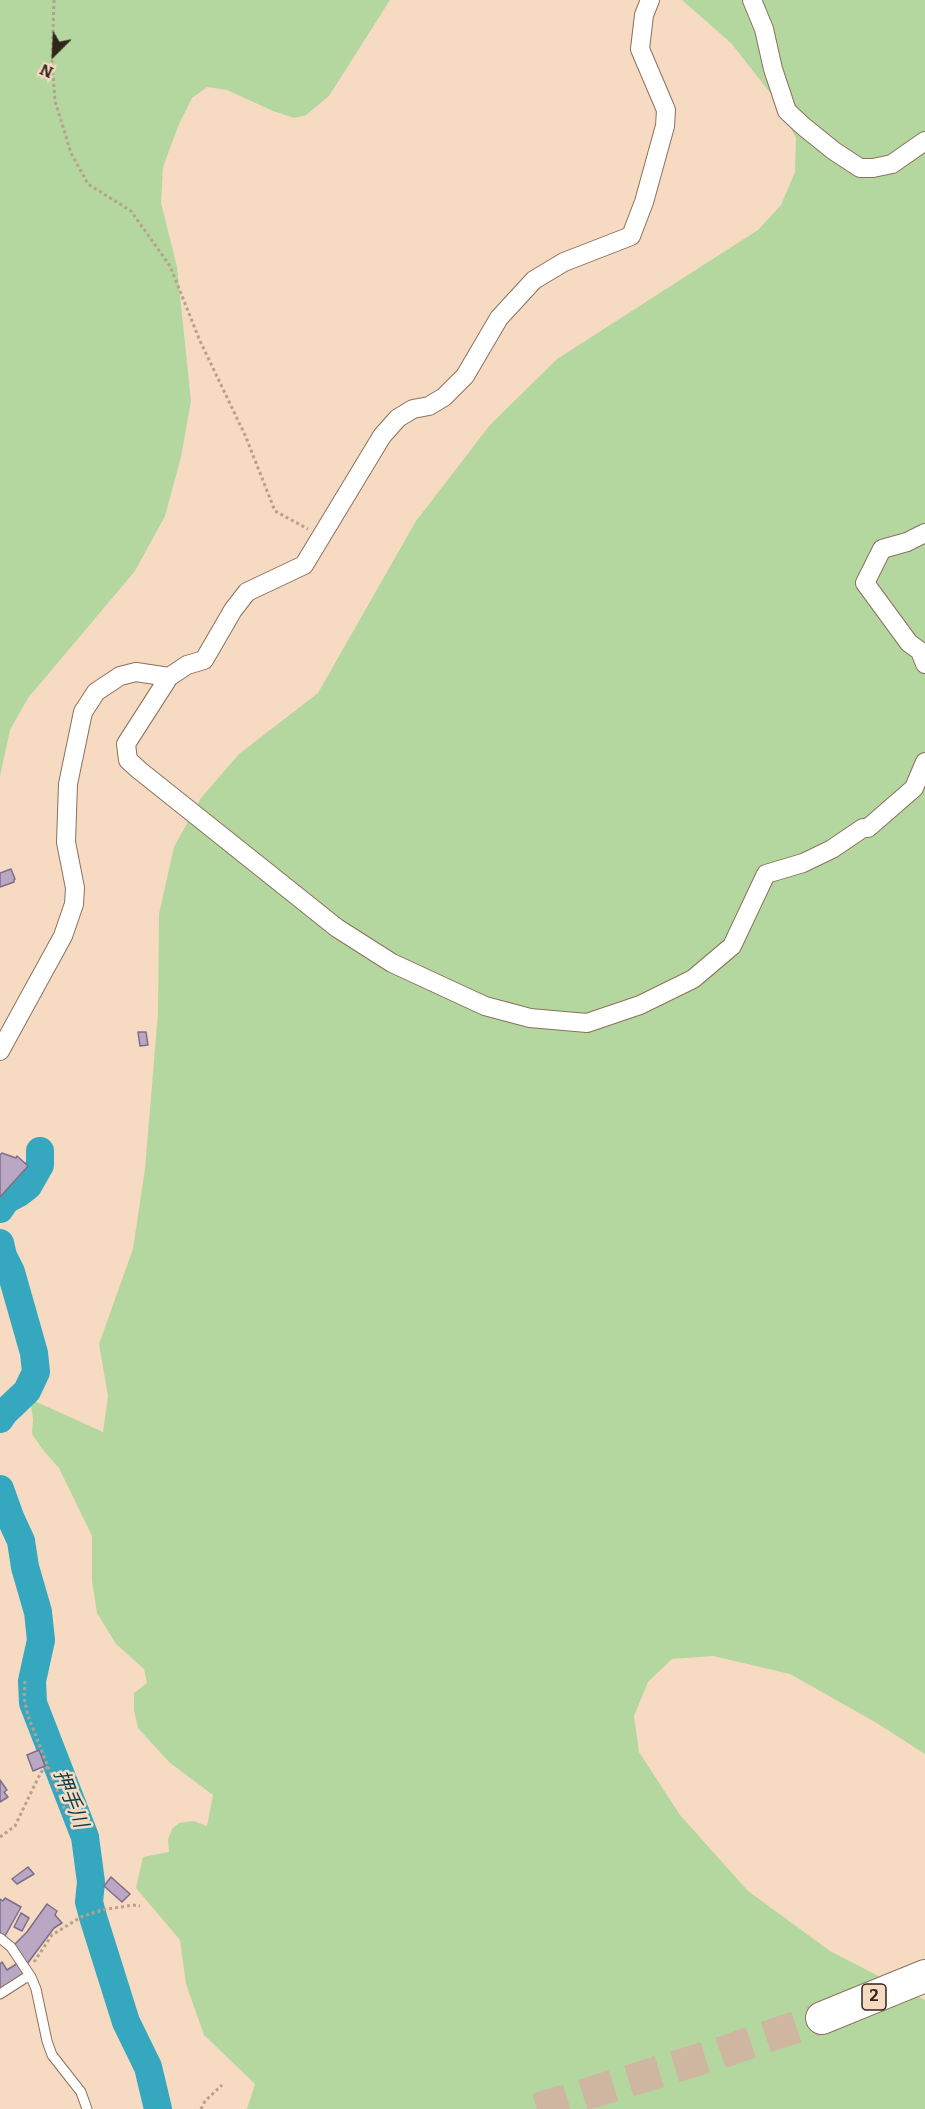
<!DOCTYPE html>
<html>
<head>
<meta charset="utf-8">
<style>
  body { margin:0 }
  #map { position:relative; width:925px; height:2109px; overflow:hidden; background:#f7dac2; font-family:Bitter,serif }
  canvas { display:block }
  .north { position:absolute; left:24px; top:24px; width:60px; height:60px; -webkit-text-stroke:4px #f7dac2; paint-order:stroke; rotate:204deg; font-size:16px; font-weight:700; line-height:24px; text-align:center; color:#30251c }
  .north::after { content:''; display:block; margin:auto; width:21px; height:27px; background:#30251c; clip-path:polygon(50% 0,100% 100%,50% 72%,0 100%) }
</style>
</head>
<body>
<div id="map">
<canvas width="925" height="2109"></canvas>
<div class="north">N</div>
</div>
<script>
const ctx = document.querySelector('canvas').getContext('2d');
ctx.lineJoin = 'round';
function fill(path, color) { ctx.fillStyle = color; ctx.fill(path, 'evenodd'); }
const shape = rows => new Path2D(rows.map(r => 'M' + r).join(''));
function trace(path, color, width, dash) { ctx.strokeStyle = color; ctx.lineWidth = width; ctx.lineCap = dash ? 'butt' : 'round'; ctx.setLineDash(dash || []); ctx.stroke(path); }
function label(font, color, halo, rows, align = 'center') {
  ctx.font = font + ' Bitter,"Noto Sans JP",serif'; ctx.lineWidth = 5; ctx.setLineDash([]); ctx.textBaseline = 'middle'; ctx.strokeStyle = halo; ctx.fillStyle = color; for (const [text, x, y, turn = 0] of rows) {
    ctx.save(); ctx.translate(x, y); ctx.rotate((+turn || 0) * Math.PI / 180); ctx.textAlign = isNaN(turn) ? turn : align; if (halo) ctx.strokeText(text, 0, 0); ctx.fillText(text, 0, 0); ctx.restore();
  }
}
fill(shape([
  [0,0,390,0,329,96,306,115,294,118,273,111,227,90,207,87,192,98,179,124,163,167,161,203,177,267,191,401,181,457,165,516,135,571,28,698,10,730,0,776],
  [682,0,925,0,925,1754,875,1722,790,1674,713,1656,672,1659,648,1682,634,1716,639,1752,680,1815,748,1891,830,1951,925,2000,925,2109,247,2109,255,2084,204,2035,186,1984,180,1940,136,1888,143,1857,169,1852,168,1839,172,1829,179,1823,194,1821,207,1826,213,1795,169,1762,138,1728,134,1710,134,1693,147,1683,144,1669,116,1644,97,1613,92,1581,92,1536,59,1468,43,1450,32,1434,33,1419,30,1399,103,1432,108,1396,99,1344,133,1249,145,1169,158,1013,159,914,174,847,201,798,239,754,318,693,416,521,490,425,557,359,758,230,781,205,795,172,796,138,775,99,731,43]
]), '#b4d79f');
trace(shape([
  [0,1209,6,1200,19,1193,28,1186,40,1165,40,1151],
  [0,1243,3,1256,11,1272,34,1353,36,1372,27,1391,4,1413,0,1419],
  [0,1489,10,1517,21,1541,25,1567,38,1612,41,1640,32,1681,33,1703,85,1837,91,1882,89,1902,93,1917,126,2022,148,2067,158,2109]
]), '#35a7be', 28);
const building = shape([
  [11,869,15,879,14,880,14,882,0,887,0,873,11,869],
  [138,1032,146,1032,148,1045,140,1046,138,1032],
  [2,1153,16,1158,17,1156,28,1166,0,1197,0,1155,2,1153],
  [39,1750,45,1766,33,1771,27,1755,39,1750],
  [0,1780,7,1790,4,1792,8,1797,0,1802,0,1780],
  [28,1867,34,1874,17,1884,12,1879,28,1867],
  [111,1877,130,1894,122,1902,104,1886,111,1877],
  [5,1898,21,1907,5,1936,0,1933,0,1899,3,1901,5,1898],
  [47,1904,57,1911,55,1915,62,1923,54,1928,27,1964,13,1946,27,1932,47,1904],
  [21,1913,29,1918,22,1931,14,1927,21,1913],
  [2,1962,7,1970,18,1963,25,1975,0,1990,0,1964,2,1962]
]);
fill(building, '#b9a7c4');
trace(building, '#7f6e89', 1.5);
trace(shape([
  [537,2109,717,2054,822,2018]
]), '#cfb6a1', 32, [32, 16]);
const service = shape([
  [0,1938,11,1947,31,1977,36,1989,47,2041,52,2055,81,2092,87,2109],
  [0,1994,25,1978,31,1977]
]);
const minor = shape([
  [650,0,644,15,640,49,666,110,665,126,644,202,631,236,564,262,534,280,499,318,465,376,444,397,429,406,413,409,398,418,382,436,304,565,247,592,233,610,204,660,187,665,169,677,126,744,128,760,139,770,337,928,392,963,485,1006,530,1018,587,1023,640,1005,693,979,732,946,766,874,803,863,832,849,863,828,868,828,914,788,925,762],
  [752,0,764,29,773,69,787,111,803,126,834,151,860,168,873,168,892,164,925,141],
  [925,533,907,542,882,549,865,583,909,643,920,651,925,664],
  [0,1051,63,936,74,904,75,888,66,842,68,784,83,712,96,692,120,676,136,672,169,677]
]);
const motorway = shape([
  [822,2018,925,1976]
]);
trace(service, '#8b715c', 11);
trace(minor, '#8b715c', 20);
trace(motorway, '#8b715c', 34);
trace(shape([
  [54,0,52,60,55,101,71,153,88,184,131,211,170,266,200,341,245,435,275,511,308,529],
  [25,1681,24,1698,28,1716,65,1810],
  [0,1837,15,1826,38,1778,42,1771,48,1767],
  [34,1962,52,1935,81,1917,102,1910,133,1905,140,1906],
  [201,2109,205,2101,222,2085]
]), '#b7a08c', 3, [3, 3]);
trace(service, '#fff', 9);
trace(minor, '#fff', 18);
trace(motorway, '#fff', 32);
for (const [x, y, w] of [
  [874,1997,24]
]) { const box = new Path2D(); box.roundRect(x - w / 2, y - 13, w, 26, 4.5); ctx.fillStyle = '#f7dac2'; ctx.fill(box); trace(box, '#30251c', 1.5); }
label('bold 16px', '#30251c', null, [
  ["2",874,1997]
]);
label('italic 20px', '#0a3d47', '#f7dac2', [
  ["押手川",70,1799,69]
]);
</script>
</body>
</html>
